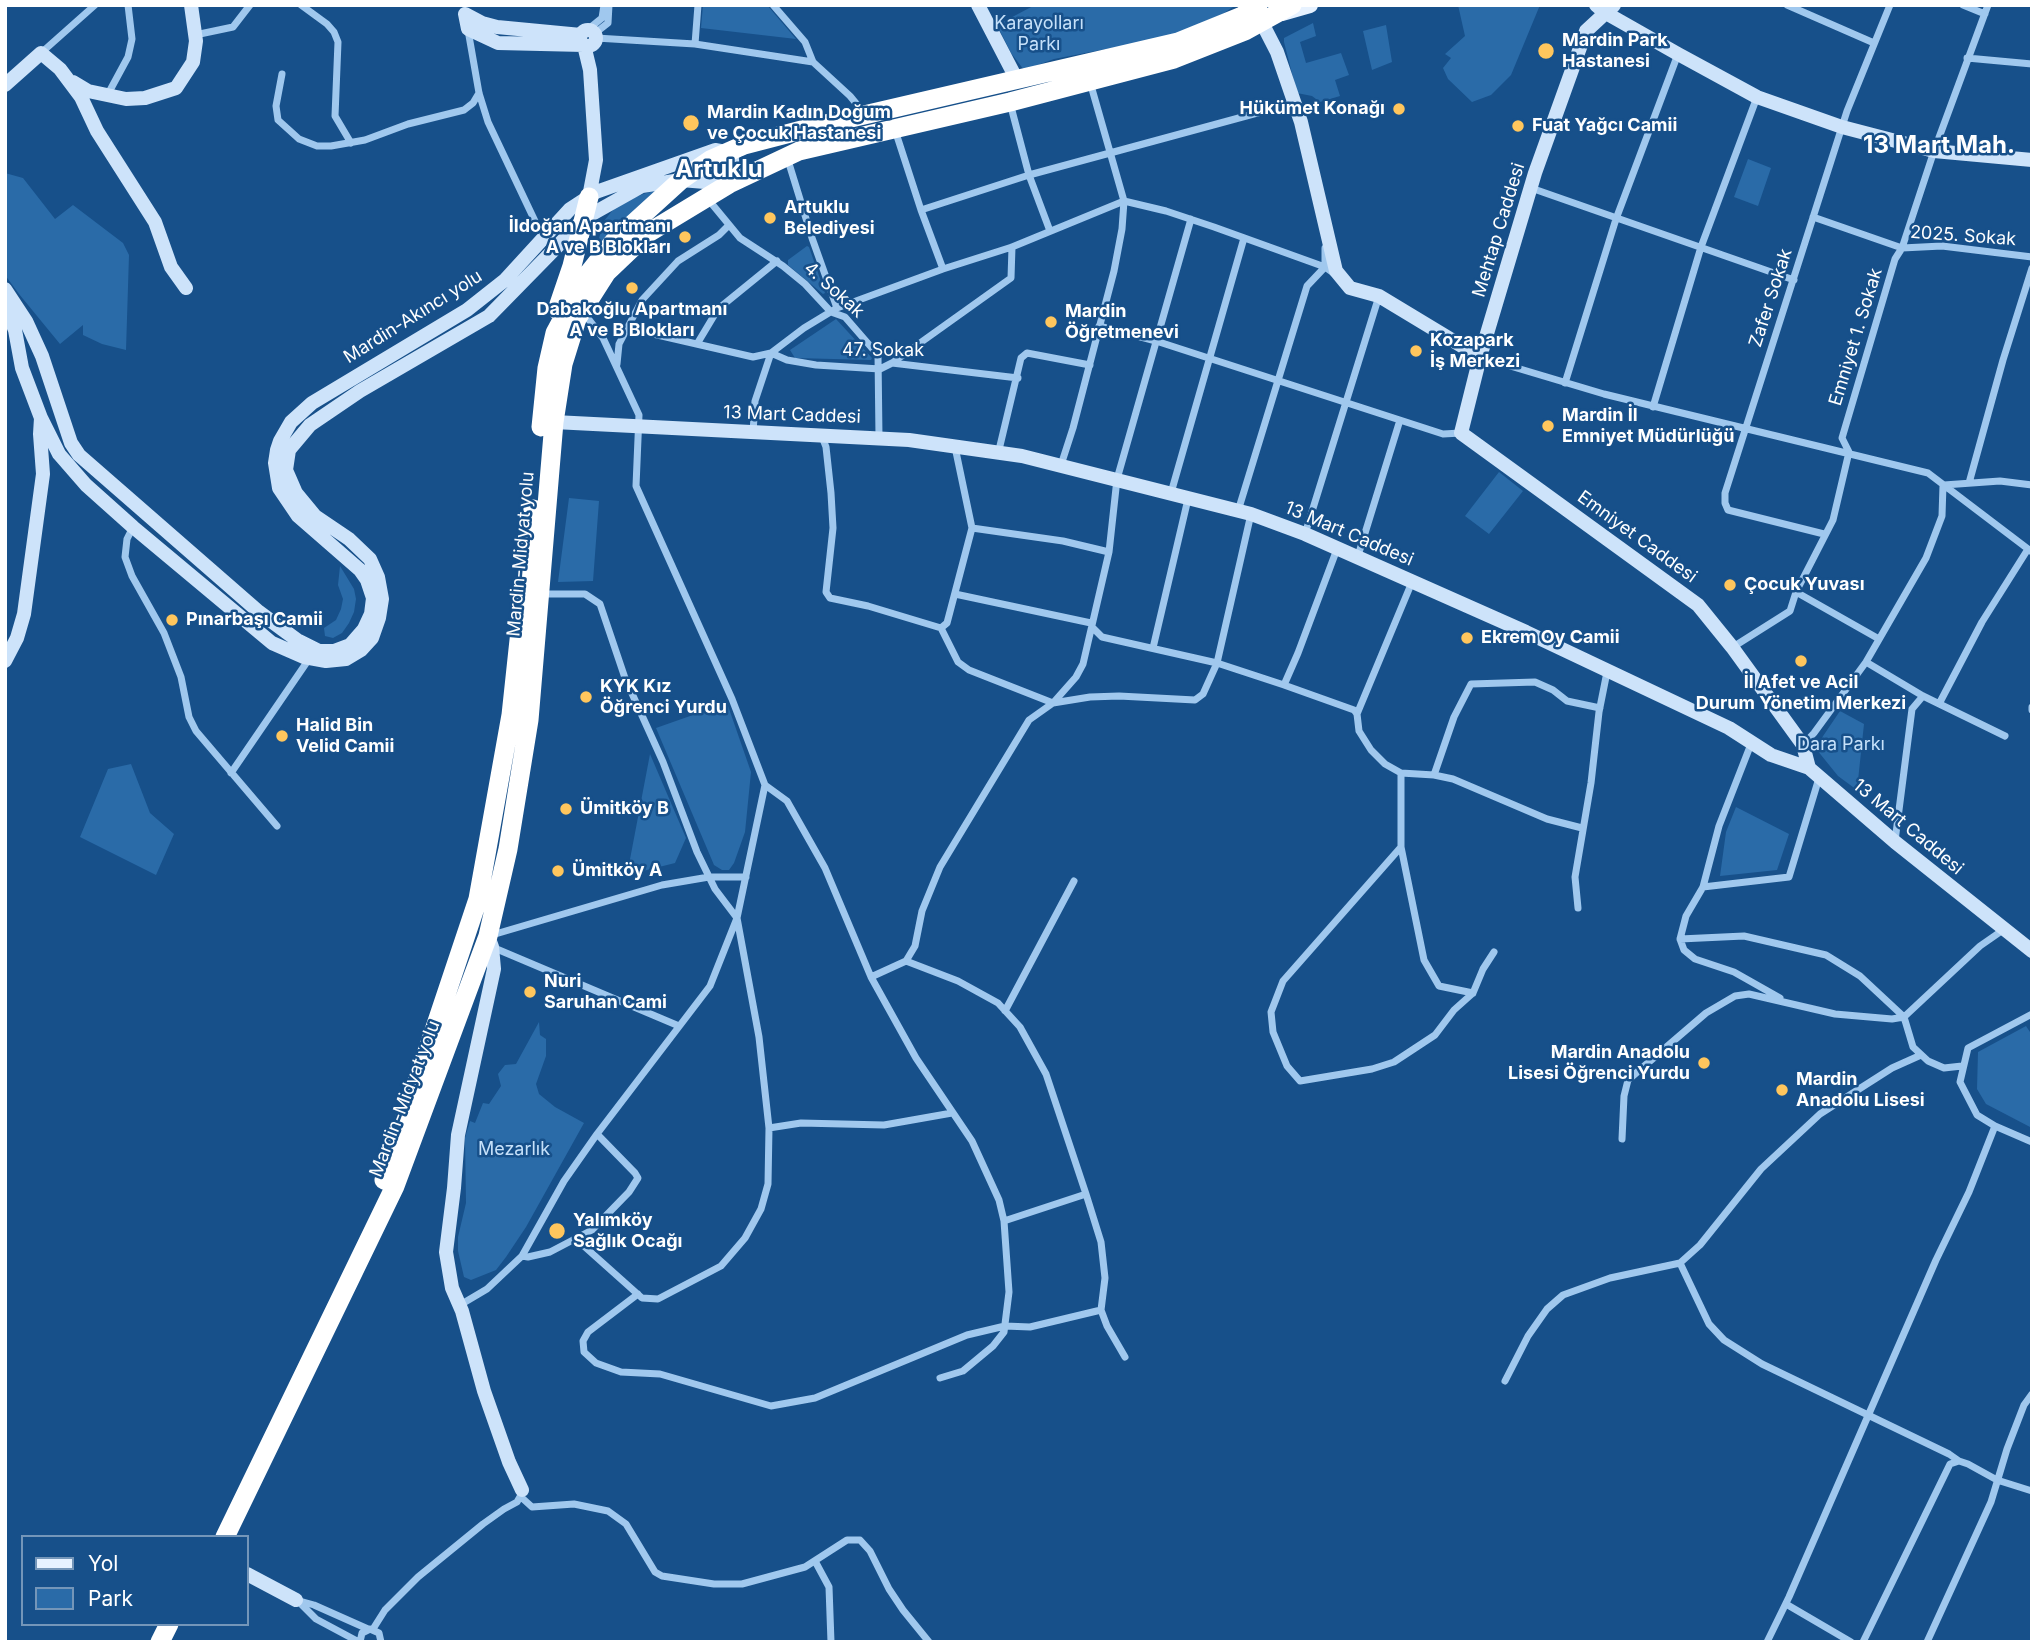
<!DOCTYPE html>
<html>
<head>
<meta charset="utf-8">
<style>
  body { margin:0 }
  #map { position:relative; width:2037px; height:1647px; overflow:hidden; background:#17508a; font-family:Inter,sans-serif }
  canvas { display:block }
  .frame { position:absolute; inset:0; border:7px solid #fff; pointer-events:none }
  .legend { position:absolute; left:21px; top:1535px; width:228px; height:91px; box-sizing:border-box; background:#17508a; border:2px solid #7496b9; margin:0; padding:9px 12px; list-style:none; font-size:21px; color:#fff }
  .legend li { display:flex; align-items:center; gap:14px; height:35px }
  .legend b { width:35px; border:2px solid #7496b9 }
</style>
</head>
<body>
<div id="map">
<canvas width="2037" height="1647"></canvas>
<div class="frame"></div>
<ul class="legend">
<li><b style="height:9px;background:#e7f2ff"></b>Yol</li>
<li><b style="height:19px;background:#2a6ba8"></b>Park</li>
</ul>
</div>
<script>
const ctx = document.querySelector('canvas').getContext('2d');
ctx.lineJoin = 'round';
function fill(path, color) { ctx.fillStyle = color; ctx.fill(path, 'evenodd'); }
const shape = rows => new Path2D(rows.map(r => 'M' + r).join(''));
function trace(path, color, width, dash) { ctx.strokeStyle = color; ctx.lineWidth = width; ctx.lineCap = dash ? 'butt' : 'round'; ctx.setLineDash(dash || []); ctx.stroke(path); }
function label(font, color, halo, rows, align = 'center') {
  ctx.font = font + ' Inter,sans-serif'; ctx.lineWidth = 5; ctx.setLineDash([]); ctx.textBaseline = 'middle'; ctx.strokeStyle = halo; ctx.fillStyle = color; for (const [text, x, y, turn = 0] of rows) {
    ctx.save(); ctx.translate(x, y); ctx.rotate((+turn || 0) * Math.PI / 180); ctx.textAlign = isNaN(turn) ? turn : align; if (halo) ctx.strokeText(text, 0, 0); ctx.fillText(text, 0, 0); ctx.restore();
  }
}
fill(shape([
  [703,5,767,5,796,39,701,28],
  [1035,5,1236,5,1224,13,1169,37,1054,59,1024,70,1011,53,997,25],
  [1458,5,1540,5,1511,75,1491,95,1472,102,1448,79,1443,68,1451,58,1445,54,1465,36],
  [1313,23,1316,36,1300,42,1306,63,1341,53,1349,75,1335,80,1340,96,1320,102,1312,96,1297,93,1284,42,1284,38],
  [1386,25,1392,62,1372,70,1363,31],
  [1748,159,1771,168,1758,206,1734,197],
  [5,173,23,178,55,219,73,205,123,243,129,255,126,350,102,344,83,335,83,325,60,344,19,294,5,275],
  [660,190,599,248,599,238,604,221,612,211,622,202,646,193],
  [807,246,809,247,825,293,823,294,788,265,788,260],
  [836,319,872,358,871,360,795,358,790,350],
  [1499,472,1523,491,1489,534,1465,516],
  [569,498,599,501,593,581,558,582],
  [340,566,354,589,356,599,354,612,349,623,342,633,333,638,325,636,324,628,336,620,341,609,343,599,338,585],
  [727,703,751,772,745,832,734,863,729,870,722,870,714,865,656,728],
  [1840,711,1864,724,1857,790,1838,776,1817,750,1817,745],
  [650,754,686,838,675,863,627,875],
  [131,764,150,813,174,834,156,875,80,837,108,769],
  [1736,807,1789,834,1777,870,1720,876,1726,832],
  [539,1022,540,1035,546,1039,546,1056,536,1084,539,1094,555,1107,584,1123,526,1227,506,1257,496,1270,471,1280,464,1277,458,1251,458,1237,466,1203,465,1138,470,1121,475,1123,483,1103,489,1104,501,1086,498,1074,505,1065,516,1064],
  [2026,1026,2032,1035,2032,1128,1986,1104,1977,1089,1978,1052]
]), '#2a6ba8');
trace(shape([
  [301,5,327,24,334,32,338,42,335,116,351,143],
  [773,5,805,42,813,62,850,96,864,113],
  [1787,5,1874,43],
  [1963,5,1985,14],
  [468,30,479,93,488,122,543,238],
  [586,31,602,18,604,5],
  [594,34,608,23,609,5],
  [195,35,233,27,250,5],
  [596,38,695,44,813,62],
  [695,44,698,5],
  [41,53,95,5],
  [1967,58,2032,64],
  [282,74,276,106,278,120,299,139,317,146,331,146,365,140,408,124,464,110,473,103,479,93],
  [1090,82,1124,201,1166,211,1214,227,1325,267,1336,275],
  [108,94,128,57,132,39,128,5],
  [1010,103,1029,175,1050,231],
  [895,130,921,210,943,269],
  [787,157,812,238,837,308],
  [1531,188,1794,280],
  [707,198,740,238,783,266,805,284,831,312,845,317,878,355,879,437],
  [921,210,1029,175,1294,103],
  [1813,217,1902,248,1942,246,2032,257],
  [1099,326,1156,341,1443,434,1461,433],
  [627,328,753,357,771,353,787,360,816,365,880,369,892,363,1018,378],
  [697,344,718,309,777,261],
  [1480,357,1604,394,1928,473,2032,552],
  [892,363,1011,278,1012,247],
  [617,364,619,344,642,300,678,261,719,235,728,226],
  [1565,383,1616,219,1678,54],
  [1653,407,1701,247,1757,97],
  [753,433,755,401,771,353,804,328,837,308,943,269,1012,247,1124,201,1122,229,1114,271,1073,428,1061,465],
  [821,434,826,447,831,493,833,528,826,592,830,598,868,606,941,628,947,623,972,528,955,447],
  [998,454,1021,358,1027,353,1090,365],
  [1969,483,2003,360,2032,268],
  [1944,485,2000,481,2032,485],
  [1171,493,1244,238],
  [1238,511,1307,286,1325,267,1325,248],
  [133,527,127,539,125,557,132,576,164,633,181,677,189,717,196,731,277,826],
  [972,528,1063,541,1109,552],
  [1305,534,1379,296],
  [1824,534,1728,510,1725,503,1725,493,1847,111,1890,5],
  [1357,559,1400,420],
  [1796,592,1879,639],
  [540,594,585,594,600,604,625,678,663,762,697,852,715,889,737,918,759,1037,769,1128,768,1184,761,1209,745,1238,721,1266,658,1299,642,1298,576,1239],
  [955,594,1091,623],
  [1092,627,1102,637,1217,663,1284,685,1298,653,1337,549],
  [941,628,958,662,969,670,1053,703,1090,697,1119,696,1195,700,1203,694,1217,663,1251,514],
  [1733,647,1790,611,1796,592,1833,520,1849,452,1842,438,1895,259,1902,248,1934,151,1988,5],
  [1153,648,1188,499],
  [1866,662,1923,696,2005,736],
  [1284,685,1354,710,1357,714,1359,731,1371,750,1385,764,1401,773,1434,775,1453,779,1547,819,1582,828],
  [1939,704,1982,622,2028,549],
  [2032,707,2032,710],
  [1357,714,1412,582],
  [1751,744,1719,826,1703,887,1686,916,1680,939,1684,950,1695,959,1734,972,1780,998],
  [1803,745,1814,733,1866,662,1926,558,1942,516,1943,485],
  [231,773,309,659],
  [1401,773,1401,847,1283,981,1271,1012,1273,1032,1287,1066,1300,1081,1372,1069,1394,1062,1435,1035,1454,1010,1473,993,1483,969,1494,952],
  [1434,775,1454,717,1471,684,1535,682,1553,690,1567,701,1600,708],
  [765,785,787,801,825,868,871,977,916,1058,972,1141,999,1200,1004,1221,1009,1292,1004,1332,993,1346,963,1371,940,1378],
  [1895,841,1912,709,1923,696],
  [1401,847,1424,960,1439,986,1473,993],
  [1703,887,1789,877,1819,778],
  [1578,908,1575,877,1591,783,1599,712,1607,672],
  [492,935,662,885,709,877,746,877],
  [1680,939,1744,936,1826,955,1860,976,1904,1017,1913,1047,1928,1061,1944,1068,1962,1066],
  [492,947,679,1026],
  [906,961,958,981,998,1003,1020,1027,1046,1074,1086,1194,1101,1242,1105,1278,1101,1310,1107,1326,1125,1357],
  [871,977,906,961,915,946,922,911,940,867,1029,720,1053,703,1076,677,1083,664,1109,552,1117,479,1191,219],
  [1005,1011,1074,881],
  [2032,1014,1968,1048,1960,1082,1977,1115,1995,1126,2032,1142],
  [769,1128,801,1123,884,1125,952,1113],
  [1622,1139,1624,1096,1628,1080,1706,1013,1735,996,1749,994,1835,1014,1892,1019,1904,1017,1980,946,2003,930],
  [1004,1221,1086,1194],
  [522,1256,528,1257,550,1252,592,1230,629,1192,638,1178,635,1173,597,1134],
  [1680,1263,1709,1324,1724,1340,1762,1364,1949,1454,1959,1461],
  [638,1294,588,1332,583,1341,584,1352,596,1363,621,1372,660,1374,771,1406,815,1398,967,1335,1005,1326,1030,1327,1101,1310],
  [460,1305,487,1289,522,1256,564,1181,597,1134,710,986,737,918,765,785,732,699,636,486,639,415,603,338,583,312],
  [1505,1381,1528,1336,1547,1309,1563,1295,1610,1278,1680,1263,1700,1245,1761,1169,1820,1114,1892,1068,1921,1055],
  [521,1497,532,1507,574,1504,608,1511,626,1524,655,1572,662,1576,714,1584,742,1584,805,1567,847,1540,860,1540,870,1551,889,1589,903,1610,929,1642],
  [815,1561,829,1587,831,1642],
  [296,1600,314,1605,368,1629],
  [297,1600,316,1619,359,1642],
  [1786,1604,1851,1642],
  [373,1629,385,1610,418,1577,483,1524,504,1509,517,1502,521,1495],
  [360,1642,362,1633,370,1629,379,1633,381,1642],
  [1767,1642,1789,1597,1936,1260,1969,1192,1995,1126],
  [1863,1642,1950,1464,1959,1461,1968,1464,1997,1480,2032,1491],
  [1927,1642,1991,1502,2007,1449,2024,1405,2032,1394]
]), '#a0c8ee', 7);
trace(shape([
  [978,5,1017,80],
  [1596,5,1604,12,1678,54,1757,97,1842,127,1934,151,2032,160],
  [1258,15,1277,52,1301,122,1336,271,1350,288,1379,296,1480,357,1461,433,1698,605,1732,647,1803,745,1809,768],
  '580 38a8 8 0 1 1 16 0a8 8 0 1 1-16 0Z',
  [581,35,497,27,482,23,465,14,468,29,498,43,584,45,590,70,596,160,589,197],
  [73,82,88,91,126,99,145,98,176,88,193,62,196,41,191,5],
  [5,85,41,53,60,69,81,97,97,131,155,222,171,267,186,288],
  [5,289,26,321,42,356,71,443,79,455,259,612,297,640,319,651,334,651,350,645,364,629,371,614,373,598,367,580,360,570,298,516,279,488,275,463,277,450,280,441,291,422,312,403,467,310,505,280,570,209,596,192,715,150,726,152,732,159,733,173,729,184,681,180,642,186,585,218,489,316,360,391,310,425,289,450,286,470,296,493,315,516,349,539,370,559,378,577,382,599,379,618,372,638,361,650,346,659,326,661,304,657,272,643,133,527,86,485,59,454,41,418],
  [5,307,15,330,22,368,41,418,40,434,43,474,24,614,17,638,5,661],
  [1480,357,1535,173,1586,31,1614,5],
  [554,422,909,440,1022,456,1251,514,1305,534,1526,632,1729,728,1771,755,1809,768,1895,842,2032,951],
  [488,936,492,947,494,969,458,1135,454,1188,446,1252,452,1288,462,1311,484,1391,509,1462,522,1490],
  [247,1574,296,1600]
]), '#cde3fa', 14);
trace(shape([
  [1282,13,1310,5]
]), '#e7f2ff', 16);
trace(shape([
  [557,310,572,266,589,197],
  [541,427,547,368,555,333,584,279,615,240,681,180,710,160,744,145,821,125,1178,42,1242,16,1258,5],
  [384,1180,478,899,511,715,533,509],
  [225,1537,395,1186,488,936,508,849,529,720,554,422,563,364,577,319,607,272,648,233,729,184,799,151,1010,102,1174,59,1245,31,1292,5],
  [160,1642,169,1624]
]), '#fff', 19);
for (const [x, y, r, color] of [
  [1546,51,9,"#ffc65d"],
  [1399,109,7,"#ffc65d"],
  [691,123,9,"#ffc65d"],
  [1518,126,7,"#ffc65d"],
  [770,218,7,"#ffc65d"],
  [685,237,7,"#ffc65d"],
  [632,288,7,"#ffc65d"],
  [1051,322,7,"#ffc65d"],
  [1416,351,7,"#ffc65d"],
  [1548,426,7,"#ffc65d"],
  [1730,585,7,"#ffc65d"],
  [172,620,7,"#ffc65d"],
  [1467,638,7,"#ffc65d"],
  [1801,661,7,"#ffc65d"],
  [586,697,7,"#ffc65d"],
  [282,736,7,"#ffc65d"],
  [566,809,7,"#ffc65d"],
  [558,871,7,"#ffc65d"],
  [530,992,7,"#ffc65d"],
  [1704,1063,7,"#ffc65d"],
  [1782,1090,7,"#ffc65d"],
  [557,1231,9,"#ffc65d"]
]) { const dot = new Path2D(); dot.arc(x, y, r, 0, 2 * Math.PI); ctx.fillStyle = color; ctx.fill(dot); trace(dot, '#17508a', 2.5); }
label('18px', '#c6e1fa', '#17508a', [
  ["Karayolları",1039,24],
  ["Parkı",1039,45],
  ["Dara Parkı",1841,745],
  ["Mezarlık",514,1150]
]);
label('bold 18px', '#fff', '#17508a', [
  ["Mardin Park",1562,41],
  ["Hastanesi",1562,62],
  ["Hükümet Konağı",1385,109,"right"],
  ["Mardin Kadın Doğum",707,113],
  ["ve Çocuk Hastanesi",707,134],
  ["Fuat Yağcı Camii",1532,126],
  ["Artuklu",784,208],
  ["Belediyesi",784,229],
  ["İldoğan Apartmanı",671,227,"right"],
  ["A ve B Blokları",671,248,"right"],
  ["Dabakoğlu Apartmanı",632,310,"center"],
  ["A ve B Blokları",632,331,"center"],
  ["Mardin",1065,312],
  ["Öğretmenevi",1065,333],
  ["Kozapark",1430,341],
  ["İş Merkezi",1430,362],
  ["Mardin İl",1562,416],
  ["Emniyet Müdürlüğü",1562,437],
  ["Çocuk Yuvası",1744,585],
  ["Pınarbaşı Camii",186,620],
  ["Ekrem Oy Camii",1481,638],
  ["İl Afet ve Acil",1801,683,"center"],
  ["Durum Yönetim Merkezi",1801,704,"center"],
  ["KYK Kız",600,687],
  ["Öğrenci Yurdu",600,708],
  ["Halid Bin",296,726],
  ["Velid Camii",296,747],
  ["Ümitköy B",580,809],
  ["Ümitköy A",572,871],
  ["Nuri",544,982],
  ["Saruhan Cami",544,1003],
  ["Mardin Anadolu",1690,1053,"right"],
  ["Lisesi Öğrenci Yurdu",1690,1074,"right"],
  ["Mardin",1796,1080],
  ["Anadolu Lisesi",1796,1101],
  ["Yalımköy",573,1221],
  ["Sağlık Ocağı",573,1242]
], 'left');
label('18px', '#fff', '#17508a', [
  ["Mehtap Caddesi",1499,230,-73],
  ["2025. Sokak",1963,236,4],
  ["4. Sokak",834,290,42],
  ["Zafer Sokak",1771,298,-72],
  ["Mardin-Akıncı yolu",413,317,-32],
  ["Emniyet 1. Sokak",1856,337,-73],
  ["47. Sokak",883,351],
  ["13 Mart Caddesi",792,415,2],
  ["13 Mart Caddesi",1349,534,23],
  ["Emniyet Caddesi",1637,537,36],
  ["Mardin-Midyat yolu",521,554,-85],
  ["13 Mart Caddesi",1908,827,40],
  ["Mardin-Midyat yolu",405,1099,-69]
]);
label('bold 24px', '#fff', '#17508a', [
  ["13 Mart Mah.",1939,146],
  ["Artuklu",719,170]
]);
</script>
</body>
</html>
